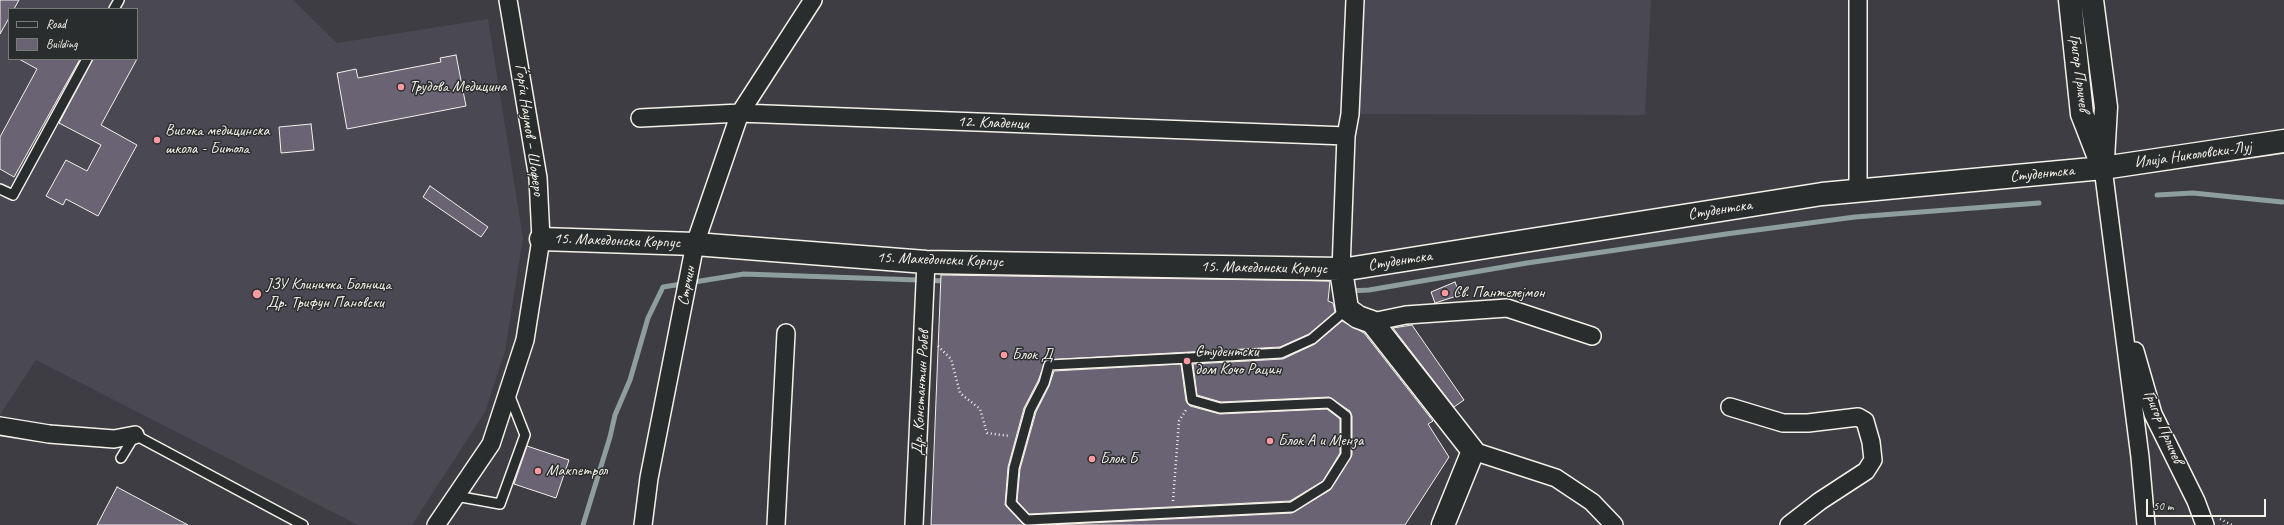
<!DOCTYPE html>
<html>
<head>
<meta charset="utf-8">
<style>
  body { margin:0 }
  #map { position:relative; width:2284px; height:525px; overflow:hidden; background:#3d3d43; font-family:Caveat,sans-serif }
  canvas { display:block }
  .legend { position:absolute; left:8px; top:8px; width:130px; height:52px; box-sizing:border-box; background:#2a2d2e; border:1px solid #7b7b78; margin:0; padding:5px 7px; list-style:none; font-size:12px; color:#f4f1e8 }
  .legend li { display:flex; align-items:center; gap:8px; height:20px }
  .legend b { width:20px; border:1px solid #7b7b78 }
  .scale { position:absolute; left:2146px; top:499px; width:120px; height:18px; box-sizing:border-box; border:2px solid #f4f1e8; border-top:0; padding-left:5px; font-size:12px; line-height:14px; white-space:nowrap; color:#f4f1e8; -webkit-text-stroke:3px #2a2d2e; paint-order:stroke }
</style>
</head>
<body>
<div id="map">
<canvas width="2284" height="525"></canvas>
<ul class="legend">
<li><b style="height:5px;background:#2a2d2e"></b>Road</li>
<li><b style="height:11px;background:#6a6374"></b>Building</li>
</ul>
<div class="scale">50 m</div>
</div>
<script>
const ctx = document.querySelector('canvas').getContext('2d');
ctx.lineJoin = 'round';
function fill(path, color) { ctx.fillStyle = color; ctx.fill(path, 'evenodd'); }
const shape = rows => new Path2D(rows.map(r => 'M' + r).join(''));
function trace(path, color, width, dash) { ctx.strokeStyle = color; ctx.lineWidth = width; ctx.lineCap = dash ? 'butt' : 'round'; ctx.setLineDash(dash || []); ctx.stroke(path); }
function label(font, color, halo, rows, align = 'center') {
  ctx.font = font + ' Caveat,sans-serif'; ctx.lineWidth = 3; ctx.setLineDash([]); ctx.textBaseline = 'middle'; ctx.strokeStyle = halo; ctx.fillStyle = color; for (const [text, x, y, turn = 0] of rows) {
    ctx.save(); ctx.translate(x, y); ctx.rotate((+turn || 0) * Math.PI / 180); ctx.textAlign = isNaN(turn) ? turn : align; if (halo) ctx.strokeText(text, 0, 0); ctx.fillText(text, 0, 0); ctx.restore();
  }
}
fill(shape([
  [0,0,293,0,337,43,488,19,523,238,505,351,485,412,412,525,358,525,36,360,0,415],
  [9,9,137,9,137,59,9,59],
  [1355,0,1651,0,1645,115,1350,114]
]), '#4a4852');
trace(shape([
  [2157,195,2193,193,2282,202],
  [1349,291,1369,290,1527,263,1726,234,1855,217,2039,203],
  [583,525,610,437,615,415,630,380,648,318,663,287,744,274,947,281]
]), '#8d9e9d', 5);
const building = shape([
  [0,0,19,0,14,9,9,9,9,18,0,34,0,0],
  [456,55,466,106,347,129,337,73,356,69,358,78,441,62,440,58,456,55],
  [19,59,80,59,14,177,0,169,0,137,37,69,19,59],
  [93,59,137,59,101,125,137,145,98,216,66,199,63,205,46,196,66,160,87,171,101,145,59,123,93,59],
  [311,124,314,150,281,153,279,127,311,124],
  [430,186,488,227,481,237,423,197,430,186],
  [941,275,1330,281,1328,301,1333,303,1335,312,1309,334,1280,347,1046,360,1038,381,1024,408,1008,467,1005,505,1024,525,931,525,941,275],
  [1455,282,1460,295,1435,303,1431,292,1455,282],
  [1342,321,1364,333,1433,421,1428,424,1449,457,1405,525,1048,525,1292,513,1330,490,1352,455,1352,416,1350,411,1329,397,1221,402,1197,395,1193,364,1283,359,1315,344,1342,321],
  [1412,325,1464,400,1454,407,1393,328,1412,325],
  [1181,364,1186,401,1190,406,1220,414,1327,409,1340,419,1340,453,1323,481,1290,501,1029,514,1017,501,1020,469,1036,412,1049,386,1054,371,1181,364],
  [527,446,569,460,556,498,514,484,527,446],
  [117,487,188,525,97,525,117,487]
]);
fill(building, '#6a6374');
trace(building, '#f4f1e8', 1);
const lane = shape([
  [114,9,119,0],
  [0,189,13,195,87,59],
  [1186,358,1192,400,1220,408,1329,403,1346,416,1346,455,1327,485,1292,507,1027,520,1011,503,1014,468,1030,410,1044,383,1049,365,1209,357,1281,353,1312,339,1347,309],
  [121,458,135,435,303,525],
  [456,496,500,504,525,435,509,394]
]);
const street = shape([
  [1858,0,1858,191],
  [640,118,740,113,1346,136],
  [2103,168,2140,457,2146,525],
  [1341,270,1346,136,1350,114,1355,0],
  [1372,322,1406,315,1507,308,1592,336],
  [2135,351,2153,414,2196,501,2205,525],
  [1730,407,1783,423,1808,423,1858,417,1865,421,1871,442,1873,460,1866,471,1820,501,1789,525],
  [0,426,49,434,114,439,135,435],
  [1473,451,1556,478,1592,502,1614,525],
  [436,525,491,444,525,340,541,239,538,178,508,0],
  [643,525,649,478,695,244,740,113,813,0],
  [776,525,786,333],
  [914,525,926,262]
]);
const secondary = shape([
  [2070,0,2082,114,2103,168],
  [2092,0,2106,107,2103,159],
  [541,239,695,244,926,262,1340,269],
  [1443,525,1473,451,1372,322,1358,317,1347,309,1341,270,1822,194,2103,168,2284,141]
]);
trace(lane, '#f4f1e8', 12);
trace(street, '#f4f1e8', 20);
trace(secondary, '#f4f1e8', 25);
trace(shape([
  [938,346,951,359,960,393,980,409,987,433,1010,436],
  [1173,501,1179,421,1186,410],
  [2220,519,2232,525]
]), '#f4f1e8', 2.5, [1, 3]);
trace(lane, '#2a2d2e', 9);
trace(street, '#2a2d2e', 17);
trace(secondary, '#2a2d2e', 22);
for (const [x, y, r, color] of [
  [401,87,4,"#ff9aa2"],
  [157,140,4,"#ff9aa2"],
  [1445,293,4,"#ff9aa2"],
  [257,294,5,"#ff9aa2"],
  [1004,355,4,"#ff9aa2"],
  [1187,361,4,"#ff9aa2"],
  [1270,441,4,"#ff9aa2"],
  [1092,459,4,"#ff9aa2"],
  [538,471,4,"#ff9aa2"]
]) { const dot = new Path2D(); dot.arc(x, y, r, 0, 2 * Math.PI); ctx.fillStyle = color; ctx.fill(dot); trace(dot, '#2a2d2e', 1.5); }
label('16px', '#f4f1e8', '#2a2d2e', [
  ["Григор Прличев",2079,73,83],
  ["12. Кладенци",993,123,2],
  ["Ѓорѓи Наумов – Шоферо",529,130,82],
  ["Илија Николовски-Луј",2193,155,-8],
  ["Студентска",2042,174,-6],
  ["Студентска",1720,210,-9],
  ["15. Македонски Корпус",617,241,2],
  ["15. Македонски Корпус",940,260,2],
  ["Студентска",1400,261,-9],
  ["15. Македонски Корпус",1264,268,1],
  ["Стрчин",687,286,-79],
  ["Др. Константин Робев",921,393,-87],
  ["Григор Прличев",2163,427,67]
]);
label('16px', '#f4f1e8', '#2a2d2e', [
  ["Трудова Медицина",409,87],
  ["Висока медицинска",165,131],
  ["школа - Битола",165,149],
  ["ЈЗУ Клиничка Болница",266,285],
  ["Др. Трифун Пановски",266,303],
  ["Св. Пантелејмон",1453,293],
  ["Студентски",1195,352],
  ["дом Кочо Рацин",1195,370],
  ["Блок Д",1012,355],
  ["Блок А и Менза",1278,441],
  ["Блок Б",1100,459],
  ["Макпетрол",546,471]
], 'left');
</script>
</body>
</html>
